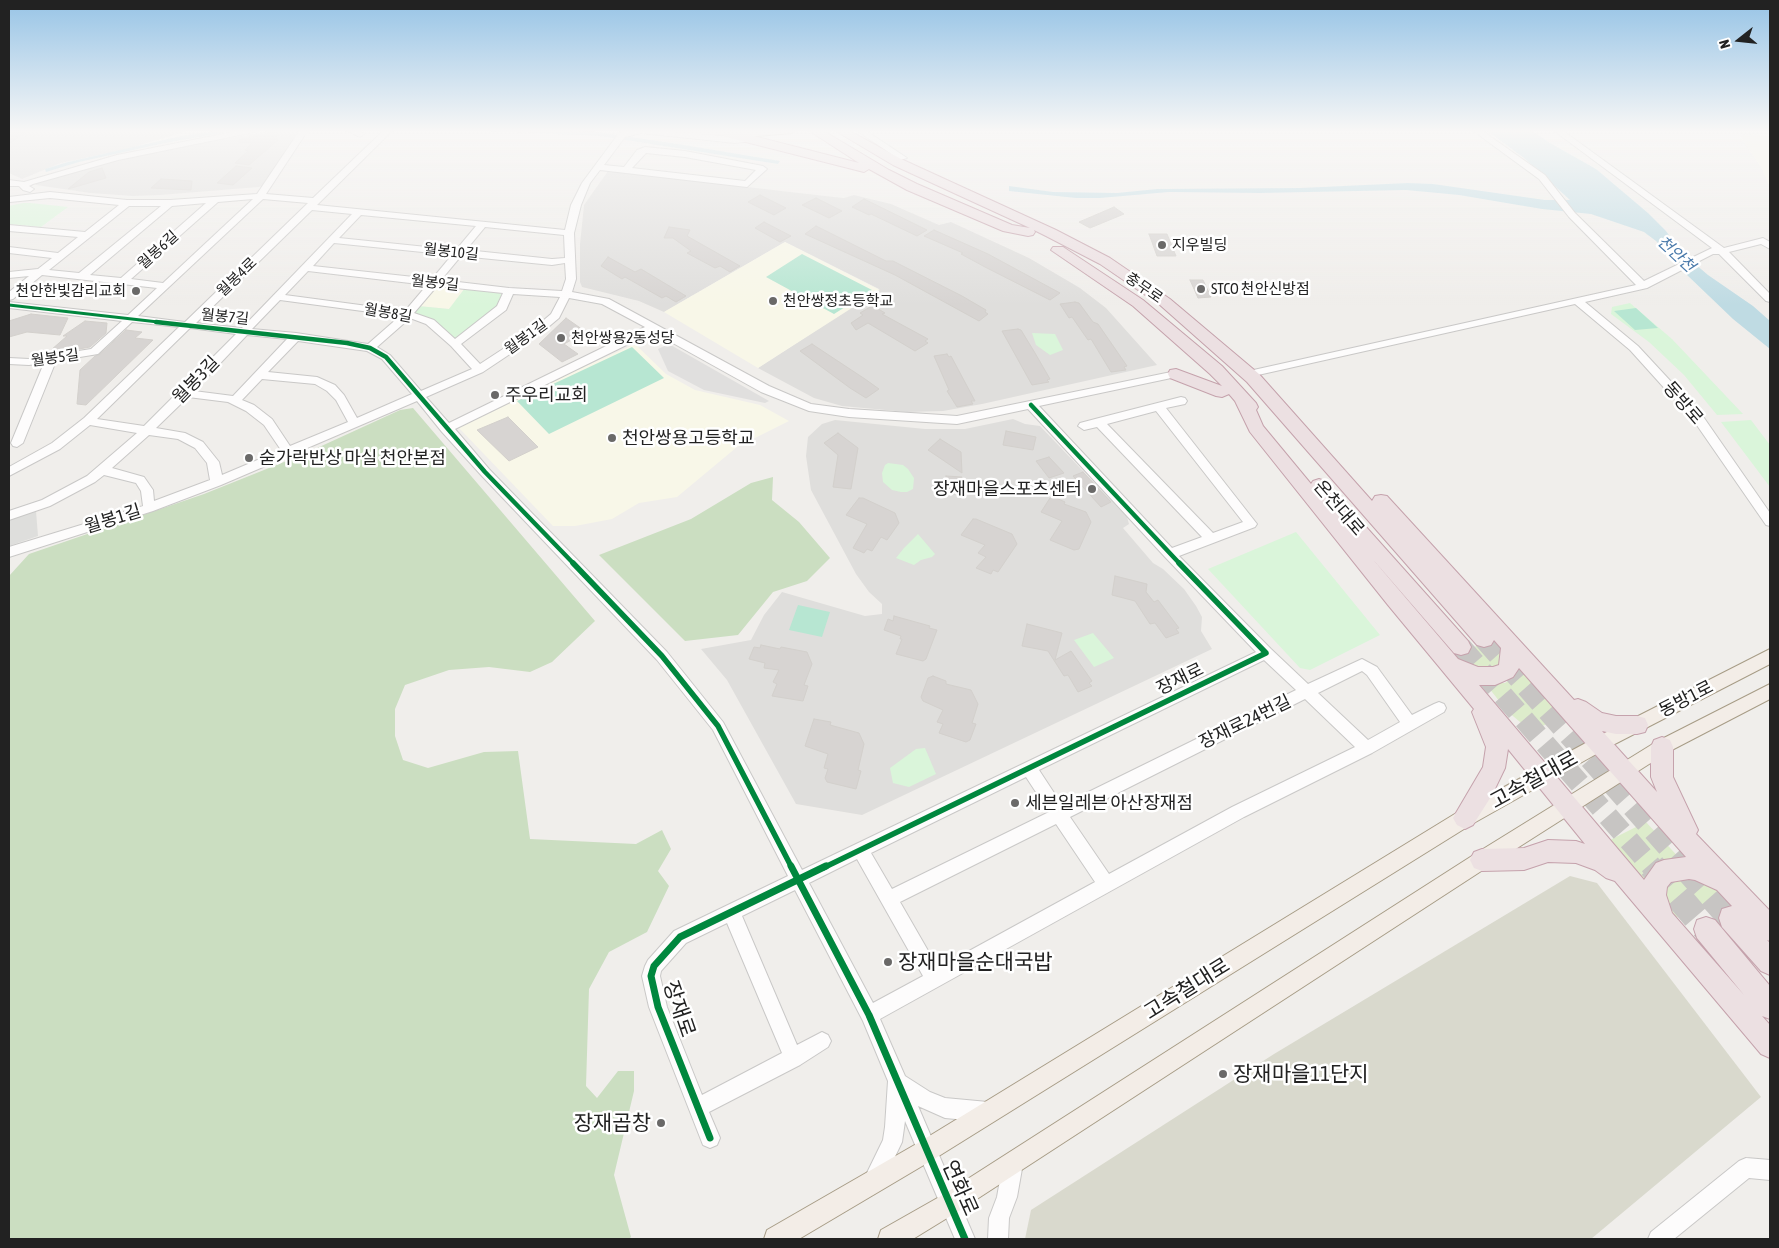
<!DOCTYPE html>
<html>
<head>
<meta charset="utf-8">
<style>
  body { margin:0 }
  #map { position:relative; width:1779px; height:1248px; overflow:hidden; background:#f0eeeb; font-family:"Asap Condensed",sans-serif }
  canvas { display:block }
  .frame { position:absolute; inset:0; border:10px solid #222; pointer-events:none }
  .north { position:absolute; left:1714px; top:15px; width:50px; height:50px; -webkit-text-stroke:4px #fff; paint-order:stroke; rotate:254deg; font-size:14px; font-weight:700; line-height:20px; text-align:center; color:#222 }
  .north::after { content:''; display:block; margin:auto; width:18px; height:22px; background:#222; clip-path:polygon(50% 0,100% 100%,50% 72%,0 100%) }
</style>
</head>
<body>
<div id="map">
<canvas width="1779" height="1248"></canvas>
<div class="frame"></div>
<div class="north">N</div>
</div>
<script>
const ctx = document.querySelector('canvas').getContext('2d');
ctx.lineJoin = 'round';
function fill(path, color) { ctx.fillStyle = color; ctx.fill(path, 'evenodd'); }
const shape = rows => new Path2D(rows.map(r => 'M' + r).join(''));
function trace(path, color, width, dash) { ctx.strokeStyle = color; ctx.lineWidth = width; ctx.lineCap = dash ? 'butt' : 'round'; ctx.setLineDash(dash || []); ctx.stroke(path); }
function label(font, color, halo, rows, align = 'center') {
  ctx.font = font + ' "Asap Condensed","Noto Sans KR",sans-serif'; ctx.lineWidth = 5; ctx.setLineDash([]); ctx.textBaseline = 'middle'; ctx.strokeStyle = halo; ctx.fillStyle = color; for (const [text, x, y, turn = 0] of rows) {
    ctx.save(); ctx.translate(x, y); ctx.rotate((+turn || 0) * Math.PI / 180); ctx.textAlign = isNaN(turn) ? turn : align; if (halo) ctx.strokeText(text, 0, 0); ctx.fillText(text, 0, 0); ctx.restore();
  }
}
fill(shape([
  [9,130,185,130,184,132,128,149,61,163,22,179,9,173],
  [294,130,298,133,262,186,259,187,160,195,133,196,90,193,36,185,36,183,84,168,187,145,271,131],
  [608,171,834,197,844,198,854,195,891,204,939,225,951,222,1029,258,1080,288,1106,308,1157,365,982,404,943,411,907,412,842,406,814,398,758,368,879,289,785,242,664,312,639,301,582,287,580,282,580,244,584,205],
  [1013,419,1025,424,1040,426,1127,517,1129,524,1123,528,1153,563,1163,569,1184,589,1196,606,1202,617,1201,631,1212,649,862,815,796,804,727,680,701,649,751,640,764,615,782,592,865,616,882,614,882,604,869,592,856,574,811,490,806,456,808,437,822,424,835,420,925,429,965,429]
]), '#dfdedc');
fill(shape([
  [1744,134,1770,136,1770,187,1761,167,1740,136],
  [785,242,880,290,758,368,664,312],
  [440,286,465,288,449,309,418,306,433,288],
  [635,344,666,374,695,390,760,405,789,421,737,447,677,497,639,503,612,519,575,526,553,526,459,428,524,394]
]), '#f8f7e8');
fill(shape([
  [36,511,38,536,9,546,9,519]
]), '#dededc');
fill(shape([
  [1570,876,1597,883,1761,1097,1591,1239,1025,1239,1031,1210,1274,1054]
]), '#d9d9cd');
fill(shape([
  [1499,640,1504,649,1504,661,1498,666,1480,671,1448,654],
  [1521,667,1566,713,1532,732,1507,711,1485,683,1505,683,1517,675],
  [1646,822,1684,863,1645,893,1604,843],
  [1694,877,1733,899,1672,919,1665,904,1667,884,1671,880]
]), '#ddeccb');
fill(shape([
  [413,408,595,621,552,662,530,672,489,667,449,670,405,685,395,709,395,736,403,760,428,768,484,752,518,751,530,839,636,844,662,830,671,849,658,871,669,886,647,932,609,952,589,989,586,1086,597,1098,618,1071,634,1071,634,1091,614,1175,631,1237,629,1239,9,1239,9,576,29,554,204,494,304,454,400,410],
  [773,477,772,500,799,522,830,558,807,581,773,592,738,635,685,641,599,555,691,519,751,483]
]), '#cbdec1');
fill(shape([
  [23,203,30,203,68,207,41,227,9,224,9,206],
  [465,288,499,292,503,297,499,308,457,339,454,339,411,313,418,306,449,309],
  [1630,303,1672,339,1743,414,1717,415,1684,375,1649,342,1611,314,1612,307],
  [1032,333,1055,334,1063,350,1050,355,1036,345],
  [1751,420,1770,445,1770,487,1721,422],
  [888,463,903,465,908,469,914,478,913,489,907,492,901,492,892,490,883,482,882,473,885,465],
  [1296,532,1380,635,1310,670,1300,668,1208,569],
  [918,534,935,554,932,557,921,560,914,565,896,558,904,548],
  [1093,633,1114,658,1094,667,1074,640],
  [925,748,936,774,909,787,893,783,890,768,916,749]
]), '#daf5da');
fill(shape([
  [802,254,872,290,834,314,766,277],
  [1636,308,1658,328,1635,330,1614,311],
  [632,347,664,378,549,434,517,401],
  [798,605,830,612,822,637,789,630]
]), '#b7e6d2');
fill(shape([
  [669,344,769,401,765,403,704,390,668,371,658,349]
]), '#e0dfde');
fill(shape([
  [224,130,239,130,165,143,79,162,46,172,45,169,68,162,181,136],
  [468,130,597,132,678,144,780,161,778,164,600,136],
  [1486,130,1531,130,1550,143,1596,169,1648,213,1666,231,1681,252,1708,275,1753,306,1770,321,1770,349,1733,319,1686,274,1656,241,1644,232,1591,214,1542,209,1459,195,1406,190,1260,193,1169,192,1100,198,1076,198,1009,191,1009,186,1053,192,1117,193,1157,189,1300,188,1408,183,1433,184,1545,200,1570,200,1524,158]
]), '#bfdbe3');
const building = shape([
  [9,130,29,130,9,144,9,130],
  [274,132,278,140,249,165,235,163,248,151,245,150,252,143,239,142,239,140,274,132],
  [236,166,252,168,233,185,217,183,236,166],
  [102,168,106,178,68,189,89,172,102,168],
  [161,179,192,181,191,190,151,188,161,179],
  [760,195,786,208,774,215,748,202,760,195],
  [816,198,842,211,829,218,802,205,816,198],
  [864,199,927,230,917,236,871,214,869,215,852,207,864,199],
  [1114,207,1124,214,1090,228,1079,222,1114,207],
  [764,222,791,236,780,242,755,228,764,222],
  [816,226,886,261,893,261,962,296,986,310,985,312,988,314,979,321,895,275,805,234,816,226],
  [669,227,690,230,687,236,740,266,730,272,720,266,715,268,687,253,691,251,673,238,664,238,669,227],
  [934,230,988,254,1060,293,1050,300,985,267,961,254,963,253,924,236,934,230],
  [1149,234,1167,234,1176,256,1157,256,1149,234],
  [608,257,635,272,641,269,686,296,676,302,666,296,662,298,625,277,622,279,601,266,608,257],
  [1190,280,1203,280,1211,297,1198,298,1190,280],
  [1075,302,1079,303,1093,322,1098,324,1127,366,1124,367,1126,370,1111,372,1091,339,1088,340,1072,317,1069,318,1060,304,1075,302],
  [870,307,875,307,885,313,882,314,928,339,925,341,928,343,915,351,868,323,856,330,851,323,863,315,860,313,870,307],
  [31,314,68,318,60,335,27,332,9,337,9,321,31,314],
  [566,318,586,332,564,344,578,354,562,362,539,344,566,318],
  [85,321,107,323,106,333,90,347,63,352,51,350,67,336,63,336,85,321],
  [1018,329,1021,330,1035,353,1050,379,1047,380,1049,382,1032,385,1002,331,1018,329],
  [126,330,142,332,135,338,153,340,86,405,77,404,80,370,95,356,99,355,126,330],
  [812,344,865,379,879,389,866,398,850,388,800,351,812,344],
  [947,354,949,357,951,356,975,401,971,401,973,404,957,407,947,391,949,390,934,356,947,354],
  [508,417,538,447,509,461,477,430,508,417],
  [1006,431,1036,437,1033,450,1003,445,1006,431],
  [838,433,858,448,851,489,833,487,838,455,824,443,838,433],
  [940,439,961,452,962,473,928,450,940,439],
  [1049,457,1064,473,1049,478,1036,461,1049,457],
  [1083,472,1111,502,1101,507,1073,476,1083,472],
  [946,476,962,477,963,491,961,491,961,494,946,494,946,476],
  [1054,497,1065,502,1064,504,1086,512,1091,522,1079,549,1074,550,1050,540,1062,521,1041,512,1050,498,1054,497],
  [859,498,863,498,895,513,899,523,887,540,881,537,872,551,867,549,864,553,853,548,867,524,846,515,859,498],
  [973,519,976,519,1012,534,1017,544,998,572,993,570,991,574,976,568,986,557,978,553,985,545,961,535,973,519],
  [1115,576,1147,584,1146,592,1154,602,1158,600,1179,628,1176,629,1179,633,1166,638,1155,623,1150,624,1135,601,1112,595,1115,576],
  [894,616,930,626,929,628,937,630,926,659,923,661,896,654,902,639,900,639,901,636,884,630,888,619,893,621,894,616],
  [1027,624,1062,633,1055,660,1071,651,1092,681,1089,683,1092,686,1078,692,1068,675,1064,676,1048,651,1022,646,1027,624],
  [761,645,780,649,781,647,807,652,812,664,804,685,808,686,803,701,772,696,777,684,773,682,779,670,764,668,765,663,749,659,754,647,760,648,761,645],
  [933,676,946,681,946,684,971,690,978,704,972,723,976,724,970,740,966,742,939,733,943,724,937,722,943,710,923,701,921,697,928,678,933,676],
  [814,719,831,722,830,725,859,733,864,744,858,770,861,771,856,789,827,782,825,778,828,769,824,768,828,754,805,746,814,719]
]);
fill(building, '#d7d4d2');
trace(building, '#d3d0cc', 1);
trace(shape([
  [828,130,831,132]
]), '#c7c5c3', 14, [14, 7]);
trace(shape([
  [1484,639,1686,868],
  [1461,647,1653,868]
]), '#c7c5c3', 21, [21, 11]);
trace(shape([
  [1652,866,1706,929],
  [1685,866,1731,918]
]), '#c7c5c3', 27, [27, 13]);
const minor = shape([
  [243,130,258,130,254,132,118,160,33,184,29,186,34,189,30,192,23,190,19,186,9,186,9,180,24,182,117,155,243,130],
  [300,130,308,130,266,194,313,198,384,130,393,130,317,205,565,230,571,205,582,183,619,133,635,130,654,130,735,137,753,137,753,141,735,143,641,133,625,137,604,165,624,167,637,150,645,147,685,151,763,166,767,169,747,187,600,170,590,183,581,205,574,233,576,279,572,292,609,299,769,386,811,404,849,409,957,416,1176,371,1180,372,1181,374,1180,376,1176,377,1039,406,1172,548,1202,537,1097,427,1084,430,1078,426,1080,423,1099,418,1181,397,1185,398,1187,401,1185,404,1166,408,1257,524,1255,527,1179,556,1271,649,1308,684,1362,659,1377,667,1412,715,1434,704,1439,702,1444,704,1446,708,1444,712,1372,753,1244,817,880,1019,905,1076,930,1092,945,1098,988,1102,995,1105,998,1112,995,1119,988,1122,945,1118,918,1106,975,1239,955,1239,905,1121,902,1142,880,1188,873,1191,866,1188,863,1181,883,1140,885,1127,888,1081,863,1021,795,890,742,916,797,1045,822,1032,828,1035,831,1041,828,1047,800,1065,709,1112,720,1138,717,1145,710,1148,703,1145,649,1007,642,976,645,966,648,960,674,931,788,876,713,730,657,660,481,475,442,432,417,401,221,485,153,511,9,557,9,547,143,506,141,491,136,483,104,475,95,482,50,506,9,520,9,511,42,500,87,476,137,433,90,425,60,449,9,476,9,467,52,443,84,418,179,327,132,322,98,354,56,361,23,443,17,447,13,446,11,443,44,363,29,365,9,364,9,358,29,359,91,349,122,321,9,308,9,302,128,315,157,288,42,275,13,299,9,300,9,292,29,276,9,278,9,272,38,269,52,258,9,253,9,247,58,253,78,237,9,231,9,225,85,232,119,205,50,198,10,202,9,197,50,192,127,200,170,200,257,194,300,130],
  [646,153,685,157,756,170,745,181,632,168,646,153],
  [253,199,163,283,131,279,218,202,253,199],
  [263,199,308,203,185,322,138,316,263,199],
  [206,203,121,278,90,275,172,206,206,203],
  [129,206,161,206,79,273,49,270,129,206],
  [312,210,352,214,242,328,196,323,312,210],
  [361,215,476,226,456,250,339,238,361,215],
  [485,227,564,235,565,258,552,259,466,250,485,227],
  [334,243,452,255,432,279,313,266,334,243],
  [461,256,552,265,565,263,566,279,562,291,509,288,441,280,461,256],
  [308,271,427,285,405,311,285,295,308,271],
  [437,286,503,293,497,306,455,339,434,320,414,313,437,286],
  [513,294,560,297,551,314,532,330,480,364,461,344,506,310,513,294],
  [569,298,602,304,645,327,449,423,426,397,483,372,540,334,559,318,569,298],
  [280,300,400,316,368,344,296,333,252,329,280,300],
  [410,318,426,324,451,346,472,369,421,391,390,355,377,347,410,318],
  [190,328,236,334,144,426,97,419,190,328],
  [653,332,761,392,809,411,849,417,957,424,1028,409,1165,557,1256,652,802,870,723,722,667,652,489,469,455,429,653,332],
  [247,335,287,339,233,396,194,391,247,335],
  [298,341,367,351,382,359,412,394,357,418,344,395,335,385,317,377,268,372,298,341],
  [262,379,315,384,327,391,336,400,348,422,290,446,272,419,254,405,242,400,262,379],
  [188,397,228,402,246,411,264,425,281,450,222,475,219,462,203,442,185,433,156,428,188,397],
  [1156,411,1243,522,1213,533,1107,424,1156,411],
  [149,435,178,439,195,448,207,463,210,480,154,501,153,490,144,477,112,468,149,435],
  [1264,660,1296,690,1062,805,1039,770,1264,660],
  [1362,671,1367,675,1400,722,1368,740,1318,693,1362,671],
  [1305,699,1355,747,1232,807,1109,874,1070,817,1305,699],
  [1026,777,1049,812,892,889,871,853,1026,777],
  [1056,824,1095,882,938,968,900,902,1056,824],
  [857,859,923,976,873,1003,809,883,857,859],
  [727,923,782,1053,702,1095,667,1007,660,976,661,971,686,943,727,923],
  [346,130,357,130,364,134,360,137,346,130],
  [856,130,865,130,907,158,900,160,856,130],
  [1472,130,1481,130,1545,175,1575,213,1644,281,1712,248,1553,130,1562,130,1724,248,1763,238,1770,242,1770,249,1761,244,1729,252,1770,294,1770,302,1766,301,1719,254,1713,254,1647,288,1585,302,1638,346,1702,415,1770,513,1770,526,1766,525,1694,421,1630,350,1575,304,1249,377,1245,376,1244,374,1245,372,1249,371,1636,285,1569,217,1539,179,1472,130],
  [1013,1153,1020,1156,1023,1163,1017,1197,1009,1218,1008,1239,988,1239,989,1218,997,1197,1003,1163,1006,1156,1013,1153],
  [1746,1158,1770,1160,1770,1180,1749,1178,1674,1239,1648,1239,1651,1232,1739,1161,1746,1158]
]);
const major = shape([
  [671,130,745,131,797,130,792,133,745,137,676,133,671,130],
  [1770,649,1770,664,1607,748,1472,824,934,1159,799,1239,764,1239,767,1230,918,1143,1458,812,1595,738,1770,649],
  [1770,684,1770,699,1668,752,1489,866,957,1212,913,1239,878,1239,881,1230,941,1196,1475,854,1656,742,1770,684]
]);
const highway = shape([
  [730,130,859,163,808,130,822,130,889,170,917,184,1012,225,1030,228,893,165,834,130,848,130,901,159,1056,230,1110,258,1170,299,1259,374,1372,501,1375,496,1381,495,1387,496,1574,700,1578,699,1586,702,1602,713,1616,716,1637,716,1645,718,1648,725,1645,732,1637,734,1616,734,1602,731,1657,792,1651,777,1651,747,1654,740,1662,737,1670,740,1673,747,1673,777,1698,830,1696,834,1770,911,1770,941,1767,940,1770,943,1770,975,1761,971,1722,927,1719,918,1722,909,1732,906,1717,890,1695,880,1689,879,1671,882,1667,887,1666,895,1672,913,1744,995,1697,938,1694,929,1697,920,1706,917,1715,920,1770,986,1770,1019,1762,1016,1770,1025,1770,1058,1761,1054,1615,881,1606,878,1595,870,1576,863,1548,862,1524,870,1482,871,1474,868,1470,860,1474,852,1482,849,1524,848,1548,840,1576,841,1585,844,1508,749,1505,768,1492,795,1473,825,1465,829,1457,825,1453,818,1483,767,1486,747,1472,712,1474,709,1388,605,1250,432,1235,401,1229,394,1222,397,1216,396,1170,378,1168,374,1170,370,1176,369,1222,386,1210,374,1133,306,1051,250,1053,247,1063,247,1143,300,1222,366,1256,403,1258,407,1256,410,1263,426,1311,484,1313,481,1319,479,1325,481,1468,641,1471,647,1468,653,1461,655,1454,653,1370,556,1458,659,1478,667,1493,667,1499,665,1501,648,1494,640,1491,645,1484,647,1477,645,1247,382,1160,305,1100,264,1046,236,1034,230,1035,232,1033,235,1028,236,1003,231,907,190,869,169,864,172,726,137,724,134,726,131,730,130],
  [1519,668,1686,857,1664,860,1656,863,1644,880,1479,685,1495,685,1502,682,1513,677,1519,668]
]);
trace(minor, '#c9c8c7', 2);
trace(major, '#a79c86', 2);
trace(highway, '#c5a2ac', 2);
fill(minor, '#fdfcfc');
fill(major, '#f3ede7');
fill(highway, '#ece0e2');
trace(shape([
  [9,305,167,323]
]), '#00873e', 3);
trace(shape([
  [156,322,347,343,370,348,386,357,485,472,574,564],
  [1031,405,1180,564]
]), '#00873e', 4.5);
trace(shape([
  [573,563,662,656,718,726,792,868],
  [823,868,1266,653,1179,563]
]), '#00873e', 5.5);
trace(shape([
  [791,866,869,1015,965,1239],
  [710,1138,658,1007,651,976,654,966,680,937,826,866]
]), '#00873e', 7);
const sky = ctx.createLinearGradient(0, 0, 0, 305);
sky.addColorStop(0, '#97c4e6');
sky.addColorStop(0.43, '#f8f7f6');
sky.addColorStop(1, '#f8f7f600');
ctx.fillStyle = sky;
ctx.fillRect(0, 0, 1779, 305);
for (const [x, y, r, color] of [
  [1162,245,5,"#6a6968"],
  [1201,289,5,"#6a6968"],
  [136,291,5,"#6a6968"],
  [773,301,5,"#6a6968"],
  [561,338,5,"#6a6968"],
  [495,395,5,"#6a6968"],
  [612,438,5,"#6a6968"],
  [249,458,5,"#6a6968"],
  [1092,489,5,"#6a6968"],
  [1015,803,5,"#6a6968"],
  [888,962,5,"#6a6968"],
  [1223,1074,5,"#6a6968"],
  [661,1123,5,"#6a6968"]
]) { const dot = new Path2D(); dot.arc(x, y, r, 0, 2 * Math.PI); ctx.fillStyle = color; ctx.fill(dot); trace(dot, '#fff', 2); }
label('15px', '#222', '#fff', [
  ["지우빌딩",1172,245],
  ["STCO 천안신방점",1211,289],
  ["천안한빛감리교회",126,291,"right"],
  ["천안쌍정초등학교",783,301],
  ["천안쌍용2동성당",571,338]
], 'left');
label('15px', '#222', '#fff', [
  ["월봉6길",158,250,-42],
  ["월봉10길",451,252,6],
  ["월봉4로",237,277,-44],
  ["월봉9길",435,283,6],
  ["충무로",1144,288,35],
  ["월봉8길",388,313,10],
  ["월봉7길",225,317,6],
  ["월봉1길",526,337,-36],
  ["월봉5길",55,358,-8]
]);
label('italic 16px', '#4a7aab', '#fff', [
  ["천안천",1676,254,43]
]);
label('18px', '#222', '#fff', [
  ["월봉3길",196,380,-46],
  ["동방로",1683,403,49],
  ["온천대로",1339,508,49],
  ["월봉1길",113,519,-17],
  ["장재로",1180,679,-26],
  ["동방1로",1686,699,-27],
  ["장재로24번길",1245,722,-26]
]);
label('18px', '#222', '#fff', [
  ["주우리교회",505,395],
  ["천안쌍용고등학교",622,438],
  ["숟가락반상 마실 천안본점",259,458],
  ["장재마을스포츠센터",1082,489,"right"],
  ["세븐일레븐 아산장재점",1025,803]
], 'left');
label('21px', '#222', '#fff', [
  ["고속철대로",1534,780,-29],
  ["고속철대로",1187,989,-32],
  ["장재로",679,1009,71],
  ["연화로",960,1188,66]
]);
label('21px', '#222', '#fff', [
  ["장재마을순대국밥",898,962],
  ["장재마을11단지",1233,1074],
  ["장재곱창",651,1123,"right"]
], 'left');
</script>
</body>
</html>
